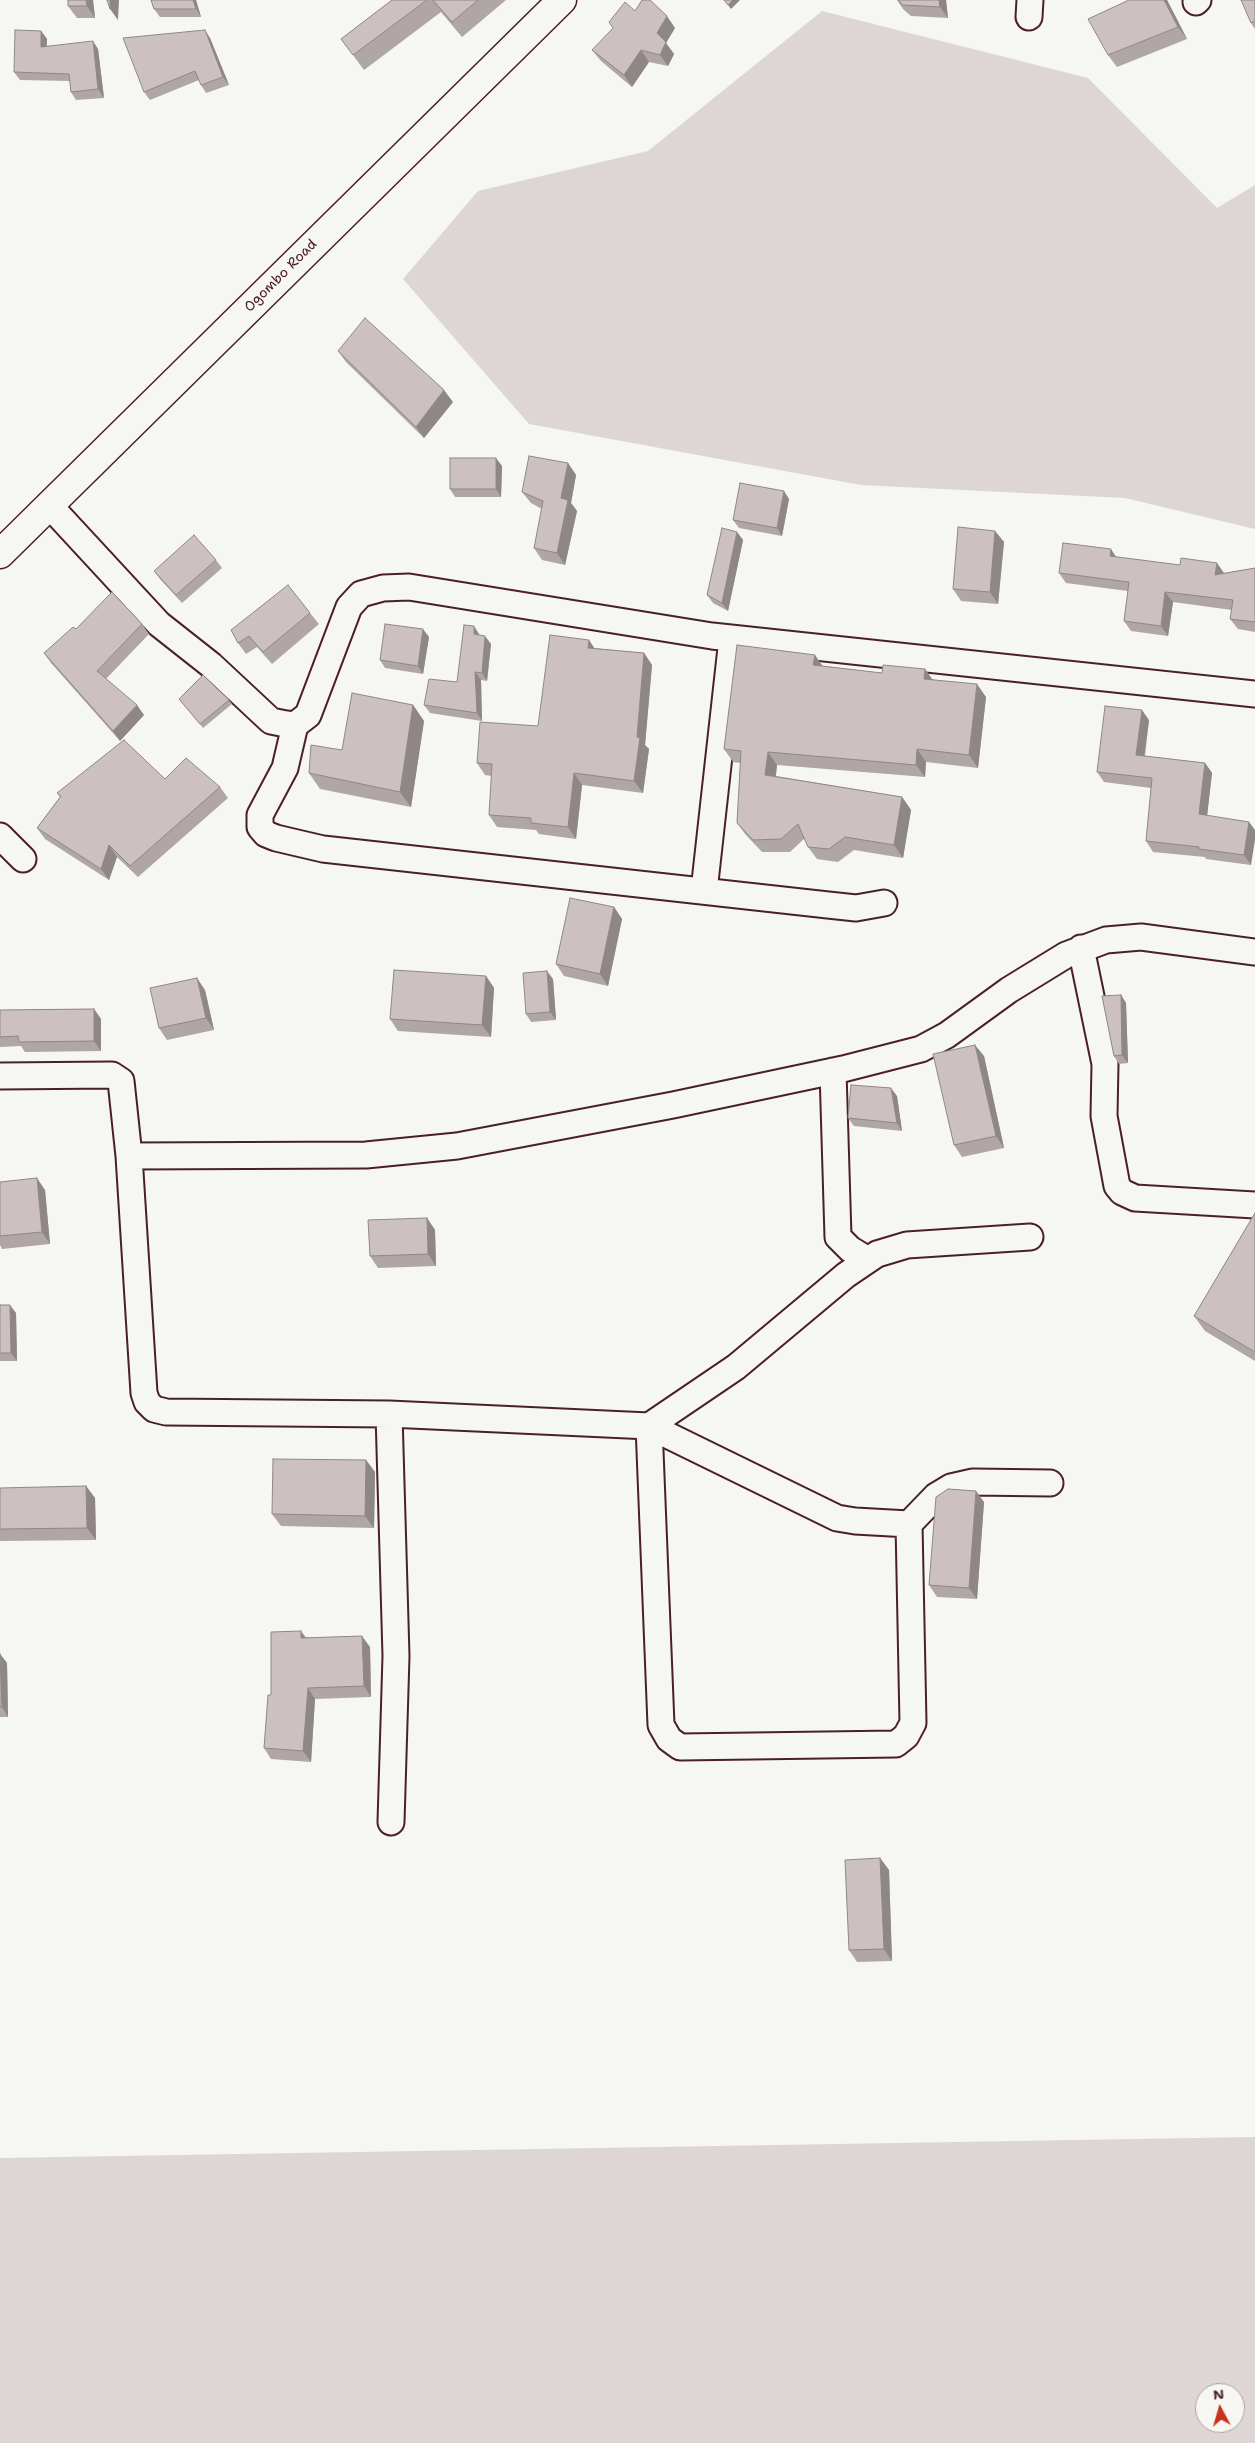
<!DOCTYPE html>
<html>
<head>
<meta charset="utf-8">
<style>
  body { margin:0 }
  #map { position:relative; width:1255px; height:2443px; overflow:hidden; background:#f6f6f2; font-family:"Shantell Sans",sans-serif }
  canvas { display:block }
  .north { position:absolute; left:1195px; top:2383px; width:50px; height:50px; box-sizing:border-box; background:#f6f6f2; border:1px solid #b1a0a2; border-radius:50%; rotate:354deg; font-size:14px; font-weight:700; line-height:20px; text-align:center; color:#4a1f2b }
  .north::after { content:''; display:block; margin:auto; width:18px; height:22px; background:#c8321e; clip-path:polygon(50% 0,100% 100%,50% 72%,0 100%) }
</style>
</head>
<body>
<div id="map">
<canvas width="1255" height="2443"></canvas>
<div class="north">N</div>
</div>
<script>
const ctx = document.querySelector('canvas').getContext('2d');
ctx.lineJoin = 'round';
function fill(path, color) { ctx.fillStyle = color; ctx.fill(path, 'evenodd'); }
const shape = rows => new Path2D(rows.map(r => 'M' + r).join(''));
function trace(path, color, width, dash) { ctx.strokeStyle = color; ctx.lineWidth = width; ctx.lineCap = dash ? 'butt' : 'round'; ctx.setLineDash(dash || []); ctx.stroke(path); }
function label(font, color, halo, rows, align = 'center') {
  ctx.font = font + ' "Shantell Sans",sans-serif'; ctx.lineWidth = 4; ctx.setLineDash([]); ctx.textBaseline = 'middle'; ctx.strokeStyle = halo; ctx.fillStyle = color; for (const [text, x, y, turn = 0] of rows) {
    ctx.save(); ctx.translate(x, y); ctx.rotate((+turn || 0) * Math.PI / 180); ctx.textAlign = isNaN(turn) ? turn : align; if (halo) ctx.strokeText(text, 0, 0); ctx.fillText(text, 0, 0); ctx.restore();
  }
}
fill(shape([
  [822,11,1088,78,1217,208,1255,185,1255,529,1125,498,861,485,529,424,403,279,478,191,648,151],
  [1255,2137,1255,2443,0,2443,0,2158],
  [1205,2393,1235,2393,1235,2423,1205,2423]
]), '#ddd6d5');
const minor = shape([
  [1196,2,1198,0],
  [1029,17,1030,0],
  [49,505,159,624,211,665,271,721,286,724,295,725,308,715,349,607,361,594,383,588,409,587,712,636,1255,694],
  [295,725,285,768,260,815,260,827,266,834,276,838,323,849,828,905,856,908,884,903],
  [0,836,23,859],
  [704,891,732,639],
  [1081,948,1105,1064,1104,1116,1117,1186,1122,1192,1135,1198,1255,1205],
  [833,1071,838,1237,850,1249,868,1260],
  [0,1076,112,1075,121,1081,129,1156,144,1393,147,1402,154,1409,166,1412,389,1414,649,1426,837,1518,855,1521,909,1524],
  [129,1156,366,1155,457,1146,673,1105,843,1069,921,1049,947,1035,1009,990,1066,955,1106,940,1141,937,1255,952],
  [389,1414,396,1656,391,1822],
  [649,1426,661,1725,669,1739,680,1747,896,1744,906,1736,913,1723,909,1524,936,1496,951,1487,973,1482,1050,1483],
  [649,1426,736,1367,846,1275,877,1254,907,1245,1030,1237]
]);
const secondary = shape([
  [0,554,562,0]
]);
trace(minor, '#4a1f2b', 29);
trace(secondary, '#4a1f2b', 31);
trace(minor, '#f6f6f2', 25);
trace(secondary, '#f6f6f2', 28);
fill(shape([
  [93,0,95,18,77,18,68,6],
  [151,0,196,0,201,17,160,17,154,9],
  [392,0,506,0,462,37,441,12,364,70,341,39],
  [897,0,946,0,948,18,911,16,903,9],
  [1129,0,1167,0,1187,39,1117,67,1108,55],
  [1255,0,1255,29,1251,23],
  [635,11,675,28,666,43,674,54,668,66,649,62,632,87,601,61,592,50],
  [41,31,47,39,47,46,98,49,104,98,76,100,71,92,70,81,20,80,14,72],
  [210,38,229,85,206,93,201,85,199,80,150,100,144,92],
  [338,351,453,402,424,438,346,362],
  [568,463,576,475,571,503,577,511,565,565,542,560,534,548,542,509,531,503,522,492],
  [502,466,501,497,455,497,450,489],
  [789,499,782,536,739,528,733,520],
  [995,531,1004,542,998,604,961,601,953,589],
  [737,532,743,540,728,611,713,603,707,595],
  [1117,557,1224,573,1255,568,1255,632,1238,629,1230,619,1232,610,1173,602,1168,636,1131,631,1124,621,1128,591,1066,583,1059,573],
  [216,560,222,568,182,603,160,579,154,571],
  [310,613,319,624,272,664,257,647,246,654,238,643,231,630],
  [142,624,149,634,106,679,144,715,120,741,51,663,44,653,76,629],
  [479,634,479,635,491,644,487,681,481,680,482,721,430,713,424,705,457,682],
  [429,637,423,674,385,668,380,660],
  [594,648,644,653,652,665,645,745,649,749,643,793,582,785,576,839,539,834,536,830,497,827,489,815,492,776,485,775,477,763,538,726],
  [823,666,882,673,925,669,932,679,986,697,978,768,926,762,925,777,777,765,776,776,902,797,911,810,903,858,854,850,838,862,817,859,808,847,805,838,790,852,762,852,746,835,737,823,741,763,733,762,724,749],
  [179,699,229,700,232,704,203,728],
  [413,705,424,721,411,807,320,789,309,773,342,750],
  [1149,720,1145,756,1205,763,1212,773,1207,816,1249,822,1251,865,1206,859,1205,857,1153,852,1146,841,1151,788,1104,782,1097,772],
  [165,779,220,787,228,798,138,877,117,857,109,880,45,839,37,828,60,797,57,793],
  [614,907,622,919,608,986,564,976,556,964],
  [486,976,494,988,491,1037,398,1031,390,1019],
  [553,979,556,1020,531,1022,526,1014],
  [205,990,214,1030,167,1040,159,1028],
  [1121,995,1126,1003,1128,1063,1119,1064,1114,1056],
  [94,1009,101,1019,101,1051,25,1052,21,1046,0,1047,0,1010],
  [984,1056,1004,1148,962,1157,954,1145],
  [897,1096,902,1131,854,1126,848,1118],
  [0,1182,45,1190,50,1244,2,1249,0,1245],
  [1255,1213,1255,1361,1205,1331,1194,1316],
  [427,1218,435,1230,436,1266,378,1268,370,1256],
  [0,1305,16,1313,17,1361,0,1361],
  [366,1460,375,1472,374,1528,281,1526,272,1514],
  [86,1486,95,1498,96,1540,0,1541,0,1505],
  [984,1502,977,1599,937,1597,929,1585],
  [306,1637,370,1647,371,1697,315,1699,311,1762,271,1759,264,1748,271,1695],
  [0,1654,7,1663,8,1717,0,1717],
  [880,1858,889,1870,892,1961,857,1962,849,1950]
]), '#afa6a5');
fill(shape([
  [86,0,93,0,95,18,87,6],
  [110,0,119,0,118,20,110,9],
  [193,0,196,0,201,17,196,9],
  [733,0,740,0,731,9,728,5],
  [939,0,946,0,948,18,940,7],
  [1164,0,1167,0,1187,39,1178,27],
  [667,16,675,28,666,43,674,54,668,66,660,55,657,33],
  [205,30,210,38,229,85,223,77],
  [41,31,47,39,46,55,41,47],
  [93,41,98,49,104,98,98,89],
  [641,50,649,62,632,87,624,75],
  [444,390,453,402,424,438,416,427],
  [496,458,502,466,501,497,496,489],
  [568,463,576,475,571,503,577,511,565,565,557,553,561,498],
  [784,491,789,499,782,536,777,528],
  [995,531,1004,542,998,604,990,592],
  [737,532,743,540,728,611,722,603],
  [1111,549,1118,560,1110,556],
  [1217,563,1224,573,1215,575],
  [1165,592,1173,602,1168,636,1161,626],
  [474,626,479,634,480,642,474,634],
  [423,629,429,637,423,674,418,666],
  [485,636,491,644,487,681,482,673],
  [589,640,597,652,588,648],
  [644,653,652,665,645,745,649,749,643,793,634,781,637,737],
  [815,655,824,668,813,665],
  [925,669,934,682,924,679],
  [475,672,481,680,482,721,477,713],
  [977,684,986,697,978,768,969,755],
  [137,705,144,715,120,741,113,731],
  [413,705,424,721,411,807,400,792],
  [1142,710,1149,720,1143,765,1136,755],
  [917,749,926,762,925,777,916,765],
  [768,752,777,765,774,787,765,775],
  [1205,763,1212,773,1206,825,1199,814],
  [574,773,582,785,576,839,568,827],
  [902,797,911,810,903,858,894,845],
  [1249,822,1255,830,1255,840,1251,865,1244,855],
  [109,845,117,857,109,880,101,869],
  [614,907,622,919,608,986,600,974],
  [547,971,553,979,556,1020,550,1012],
  [486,976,494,988,491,1037,482,1025],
  [197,978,205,990,214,1030,206,1018],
  [1121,995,1126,1003,1128,1063,1122,1055],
  [94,1009,101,1019,101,1051,94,1041],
  [975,1045,984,1056,1004,1148,996,1136],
  [891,1088,897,1096,902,1131,897,1123],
  [37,1178,45,1190,50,1244,42,1232],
  [427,1218,435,1230,436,1266,428,1254],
  [10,1305,16,1313,17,1361,11,1353],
  [366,1460,375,1472,374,1528,365,1516],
  [86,1486,95,1498,96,1540,87,1528],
  [976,1491,984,1502,977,1599,969,1588],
  [301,1631,309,1642,301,1638],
  [362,1636,370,1647,371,1697,364,1686],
  [0,1654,7,1663,8,1717,2,1707],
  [308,1688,315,1699,311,1762,303,1751],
  [880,1858,889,1870,892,1961,884,1949]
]), '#8f8786');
const building = shape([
  [68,0,86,0,87,6,68,6,68,0],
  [107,0,110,0,110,9,107,0],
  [151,0,193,0,196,9,154,9,151,0],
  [392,0,427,0,353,55,341,39,392,0],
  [433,0,478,0,452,22,433,0],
  [642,0,650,0,667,16,657,33,666,42,660,55,641,50,624,75,592,50,613,28,609,22,625,2,635,11,642,0],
  [724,0,733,0,728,5,724,0],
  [898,0,939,0,940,7,903,5,898,0],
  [1129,0,1164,0,1178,27,1108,55,1088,19,1129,0],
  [1241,0,1255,0,1255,21,1251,23,1241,0],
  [15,30,41,31,41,47,93,41,98,89,71,92,69,74,14,72,15,30],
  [205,30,223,77,201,85,195,71,144,92,123,38,205,30],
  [365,318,444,390,416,427,338,351,365,318],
  [529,456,568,463,561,498,568,500,557,553,534,548,543,501,522,492,529,456],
  [450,458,496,458,496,489,450,489,450,458],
  [740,483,784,491,777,528,733,520,740,483],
  [958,527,995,531,990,592,953,589,958,527],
  [722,528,737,532,722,603,707,595,722,528],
  [194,535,216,560,176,595,154,571,194,535],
  [1063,543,1111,549,1110,556,1180,565,1181,558,1217,563,1215,575,1255,568,1255,622,1230,619,1233,600,1165,592,1161,626,1124,621,1129,582,1059,573,1063,543],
  [288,585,310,613,263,652,249,636,238,643,231,630,288,585],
  [112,592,142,624,97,671,137,705,113,731,44,653,73,627,76,629,112,592],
  [385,624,423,629,418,666,380,660,385,624],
  [464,625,474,626,474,634,485,636,482,673,475,672,477,713,424,705,429,679,457,682,464,625],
  [550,635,589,640,588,648,644,653,637,737,640,738,634,781,574,773,568,827,531,823,531,818,489,815,492,764,477,763,480,722,538,726,550,635],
  [737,645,815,655,813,665,882,673,883,665,925,669,924,679,977,684,969,755,917,749,916,765,768,752,765,775,902,797,894,845,845,837,829,849,808,847,798,824,781,839,753,840,737,823,741,751,724,749,737,645],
  [203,675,229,700,200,724,179,699,203,675],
  [352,693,413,705,400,792,309,773,311,745,342,750,352,693],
  [1105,706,1142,710,1136,755,1205,763,1199,814,1249,822,1244,855,1199,849,1199,847,1146,841,1152,778,1097,772,1105,706],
  [124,740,165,779,186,758,220,787,130,866,109,845,101,869,37,828,61,796,57,793,124,740],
  [570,898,614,907,600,974,556,964,570,898],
  [394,970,486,976,482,1025,390,1019,394,970],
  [547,971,550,1012,526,1014,523,973,547,971],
  [197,978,206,1018,159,1028,150,988,197,978],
  [1121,995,1122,1055,1114,1056,1102,996,1121,995],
  [94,1009,94,1041,19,1042,18,1036,0,1037,0,1010,94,1009],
  [975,1045,996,1136,954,1145,933,1054,975,1045],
  [851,1085,891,1088,897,1123,848,1118,851,1085],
  [37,1178,42,1232,0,1236,0,1182,37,1178],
  [1255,1213,1255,1352,1194,1316,1255,1213],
  [427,1218,428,1254,370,1256,368,1220,427,1218],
  [0,1305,10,1305,11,1353,0,1353,0,1305],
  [273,1459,366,1460,365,1516,272,1514,273,1459],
  [86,1486,87,1528,0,1529,0,1488,86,1486],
  [948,1489,976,1491,969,1588,929,1585,936,1497,948,1489],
  [301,1631,301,1638,362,1636,364,1686,308,1688,303,1751,264,1748,268,1695,271,1695,271,1632,301,1631],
  [0,1654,2,1707,0,1707,0,1654],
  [880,1858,884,1949,849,1950,845,1860,880,1858]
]);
fill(building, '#ccc1c0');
trace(building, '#8f8786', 1);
label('14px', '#4a1f2b', '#f6f6f2', [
  ["Ogombo Road",281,276,-45]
]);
</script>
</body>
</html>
